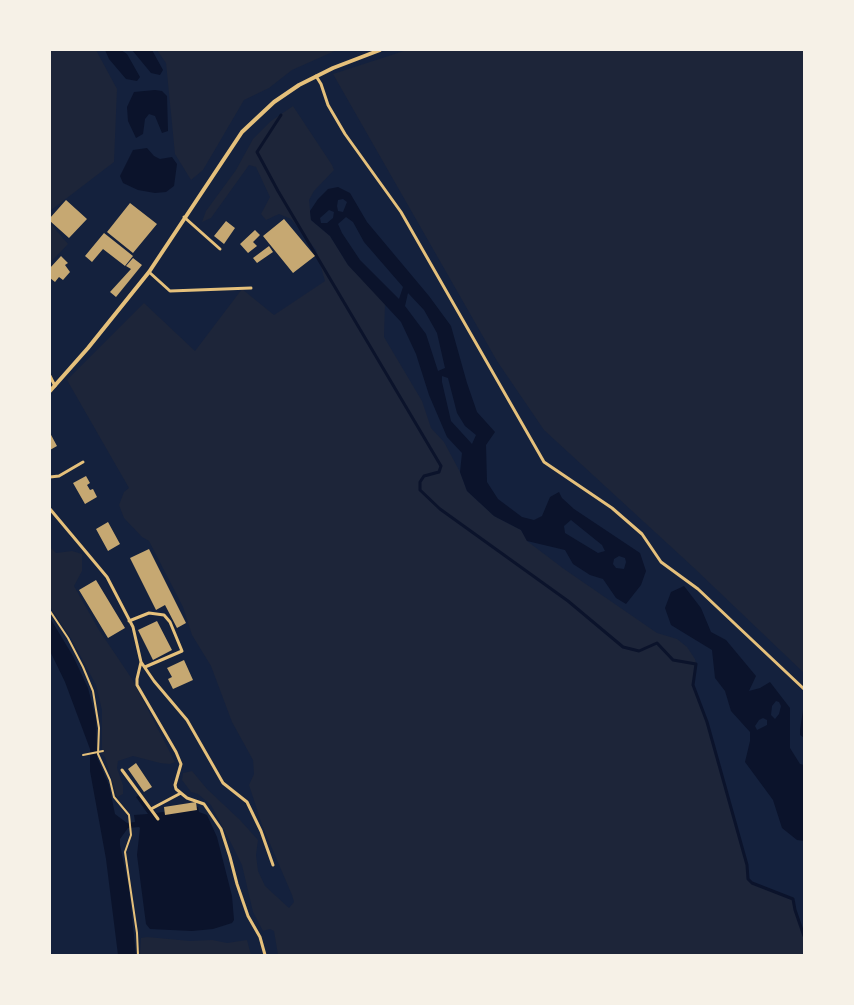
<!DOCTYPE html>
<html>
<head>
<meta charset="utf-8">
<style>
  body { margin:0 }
  #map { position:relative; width:854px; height:1005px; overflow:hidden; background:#14213d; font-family:"Golos Text",sans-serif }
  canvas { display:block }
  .frame { position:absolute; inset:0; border:51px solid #f6f1e7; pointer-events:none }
</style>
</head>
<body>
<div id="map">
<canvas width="854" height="1005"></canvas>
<div class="frame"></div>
</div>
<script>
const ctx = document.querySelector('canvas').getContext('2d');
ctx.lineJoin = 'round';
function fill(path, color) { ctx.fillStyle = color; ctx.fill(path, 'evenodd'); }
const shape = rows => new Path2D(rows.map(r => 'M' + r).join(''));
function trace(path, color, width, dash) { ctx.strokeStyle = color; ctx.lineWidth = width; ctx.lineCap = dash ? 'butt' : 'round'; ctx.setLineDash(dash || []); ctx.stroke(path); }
fill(shape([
  [50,50,96,50,117,89,114,162,50,211],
  [157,50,337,50,292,70,269,88,244,100,203,170,191,180,175,154,166,63],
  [407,50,804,50,804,673,693,567,544,430,497,361,333,74],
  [293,106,332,165,334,170,314,191,309,200,311,220,330,236,348,265,385,303,384,337,422,401,431,428,444,442,460,472,467,491,494,516,521,530,527,541,564,569,657,633,677,639,687,647,695,659,696,664,693,685,707,722,747,865,748,879,755,884,793,899,804,936,804,955,278,955,274,931,270,929,263,931,253,912,242,865,228,837,211,805,198,794,191,792,182,780,183,773,192,771,207,789,240,820,258,840,256,855,258,871,265,886,289,908,294,902,292,895,262,825,249,785,254,774,253,760,232,722,211,666,192,635,183,607,149,541,142,537,124,518,119,505,124,492,129,488,67,380,144,303,195,351,242,289,274,315,325,281,316,250,291,219,279,214,266,220,261,214,270,197,256,167,249,165,211,218,202,222,206,211,236,170,253,139,271,121],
  [50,223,68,244,50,263],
  [50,547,56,553,72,551,82,554,82,571,74,586,99,630,132,679,175,762,170,764,160,763,133,756,118,761,117,768,123,785,123,794,117,797,105,757,102,754,102,710,96,685,72,640,50,607],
  [147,937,190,941,212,940,227,943,247,940,251,955,140,955,141,938]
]), '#1d2539');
fill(shape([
  [105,50,121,50,127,54,140,77,137,81,126,79,109,59],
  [132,50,152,50,163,70,160,75,151,73],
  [155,90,162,91,167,96,168,131,162,133,155,116,149,114,145,119,143,134,136,138,128,121,127,107,134,92],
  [147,148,154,156,160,159,172,157,177,164,174,186,166,192,155,193,138,190,123,183,120,176,133,150],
  [338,187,350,193,367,222,429,296,451,326,467,383,477,412,495,432,486,445,487,482,498,499,522,517,534,520,542,516,550,497,559,492,562,498,574,509,640,553,646,571,641,585,626,604,616,598,603,579,590,575,573,564,565,550,527,541,521,530,494,516,467,491,460,472,462,453,447,437,429,395,416,354,401,322,348,265,330,236,311,220,310,211,318,199,328,189],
  [343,199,347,202,343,212,338,211,337,206,338,200],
  [329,210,334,212,333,218,327,223,321,223,320,218],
  [346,217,353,222,364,242,403,287,399,299,360,260,342,233,338,224],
  [408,293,424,310,437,333,445,368,438,371,426,334,405,306],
  [442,376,448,378,457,413,465,426,476,435,472,444,451,421,442,382],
  [571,520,602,545,605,551,598,553,565,533,564,526],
  [619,556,625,558,626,562,624,569,616,568,613,564,614,559],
  [684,586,701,608,711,632,726,640,756,676,749,691,760,688,770,682,790,708,790,748,800,764,804,765,804,841,797,840,782,828,773,800,745,762,750,741,750,732,731,711,725,691,715,678,712,650,671,625,665,608,671,592],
  [776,701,779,702,781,706,779,714,775,719,771,715,772,706],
  [763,718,767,720,767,725,757,730,755,726,759,720],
  [50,618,73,656,88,688,96,719,97,757,109,785,115,814,127,823,135,822,134,815,148,814,136,797,141,794,156,813,198,807,199,812,207,815,217,837,232,896,234,920,232,923,213,929,192,931,150,929,146,924,137,855,140,828,139,827,128,828,120,839,120,845,129,888,136,955,118,955,106,859,90,771,90,749,65,682,50,651],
  [803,710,804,711,803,737,800,735,800,730]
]), '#0b132b');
trace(shape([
  [281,115,257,152,278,191,441,466,439,472,424,476,420,482,420,490,440,509,568,601,623,647,639,651,657,643,673,660,696,664,693,685,707,722,747,865,748,879,752,883,793,899,795,910,804,936]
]), '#0b132b', 3);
fill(shape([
  [66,200,87,219,69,238,50,221,50,218],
  [130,203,157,224,133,253,107,232],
  [284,219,315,256,293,273,263,236],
  [226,221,235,228,224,244,214,236],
  [255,230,260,235,253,242,257,246,248,253,240,244],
  [104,233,133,256,125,266,103,249,92,262,85,256],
  [269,246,273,252,257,263,253,258],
  [61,256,68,263,65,265,70,272,63,280,59,277,55,282,50,278,50,268],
  [133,258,142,265,116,297,110,292,131,269,126,266],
  [50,433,57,446,50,450],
  [86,476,90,483,87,485,90,490,93,489,97,497,85,504,73,483],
  [108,522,120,544,108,551,96,529],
  [149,549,186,623,177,628,165,605,156,610,130,558],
  [96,580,125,628,108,638,79,590],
  [157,621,172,650,153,660,138,630],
  [184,660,193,680,173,689,168,679,172,677,167,668],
  [136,763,152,787,144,792,128,769],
  [196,802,197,810,165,815,164,807]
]), '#c6a872');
trace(shape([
  [50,611,68,638,83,667,93,691,99,728,98,754,110,780,114,797,129,815,131,835,125,852,137,933,138,955],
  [83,755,103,751]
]), '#e5c07b', 2);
trace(shape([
  [316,76,321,84,328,105,345,134,401,212,544,462,612,508,642,534,661,562,698,589,804,689],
  [184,217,220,249],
  [149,272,170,291,251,288],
  [50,376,55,386],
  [50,477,59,476,83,462],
  [50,509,107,577,133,627,141,662,137,679,137,685,176,752,181,764,175,785,176,789,187,798,204,804,221,829,230,857,237,884,248,916,260,937,265,955],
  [129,621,149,613,164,615,170,622,182,651,145,667],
  [141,662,154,681,187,720,223,783,247,802,261,831,273,865],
  [122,770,158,819],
  [151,809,181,793]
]), '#e5c07b', 3);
trace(shape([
  [50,391,88,348,149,272,242,132,274,102,299,85,333,68,380,50]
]), '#e5c07b', 4);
</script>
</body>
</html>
